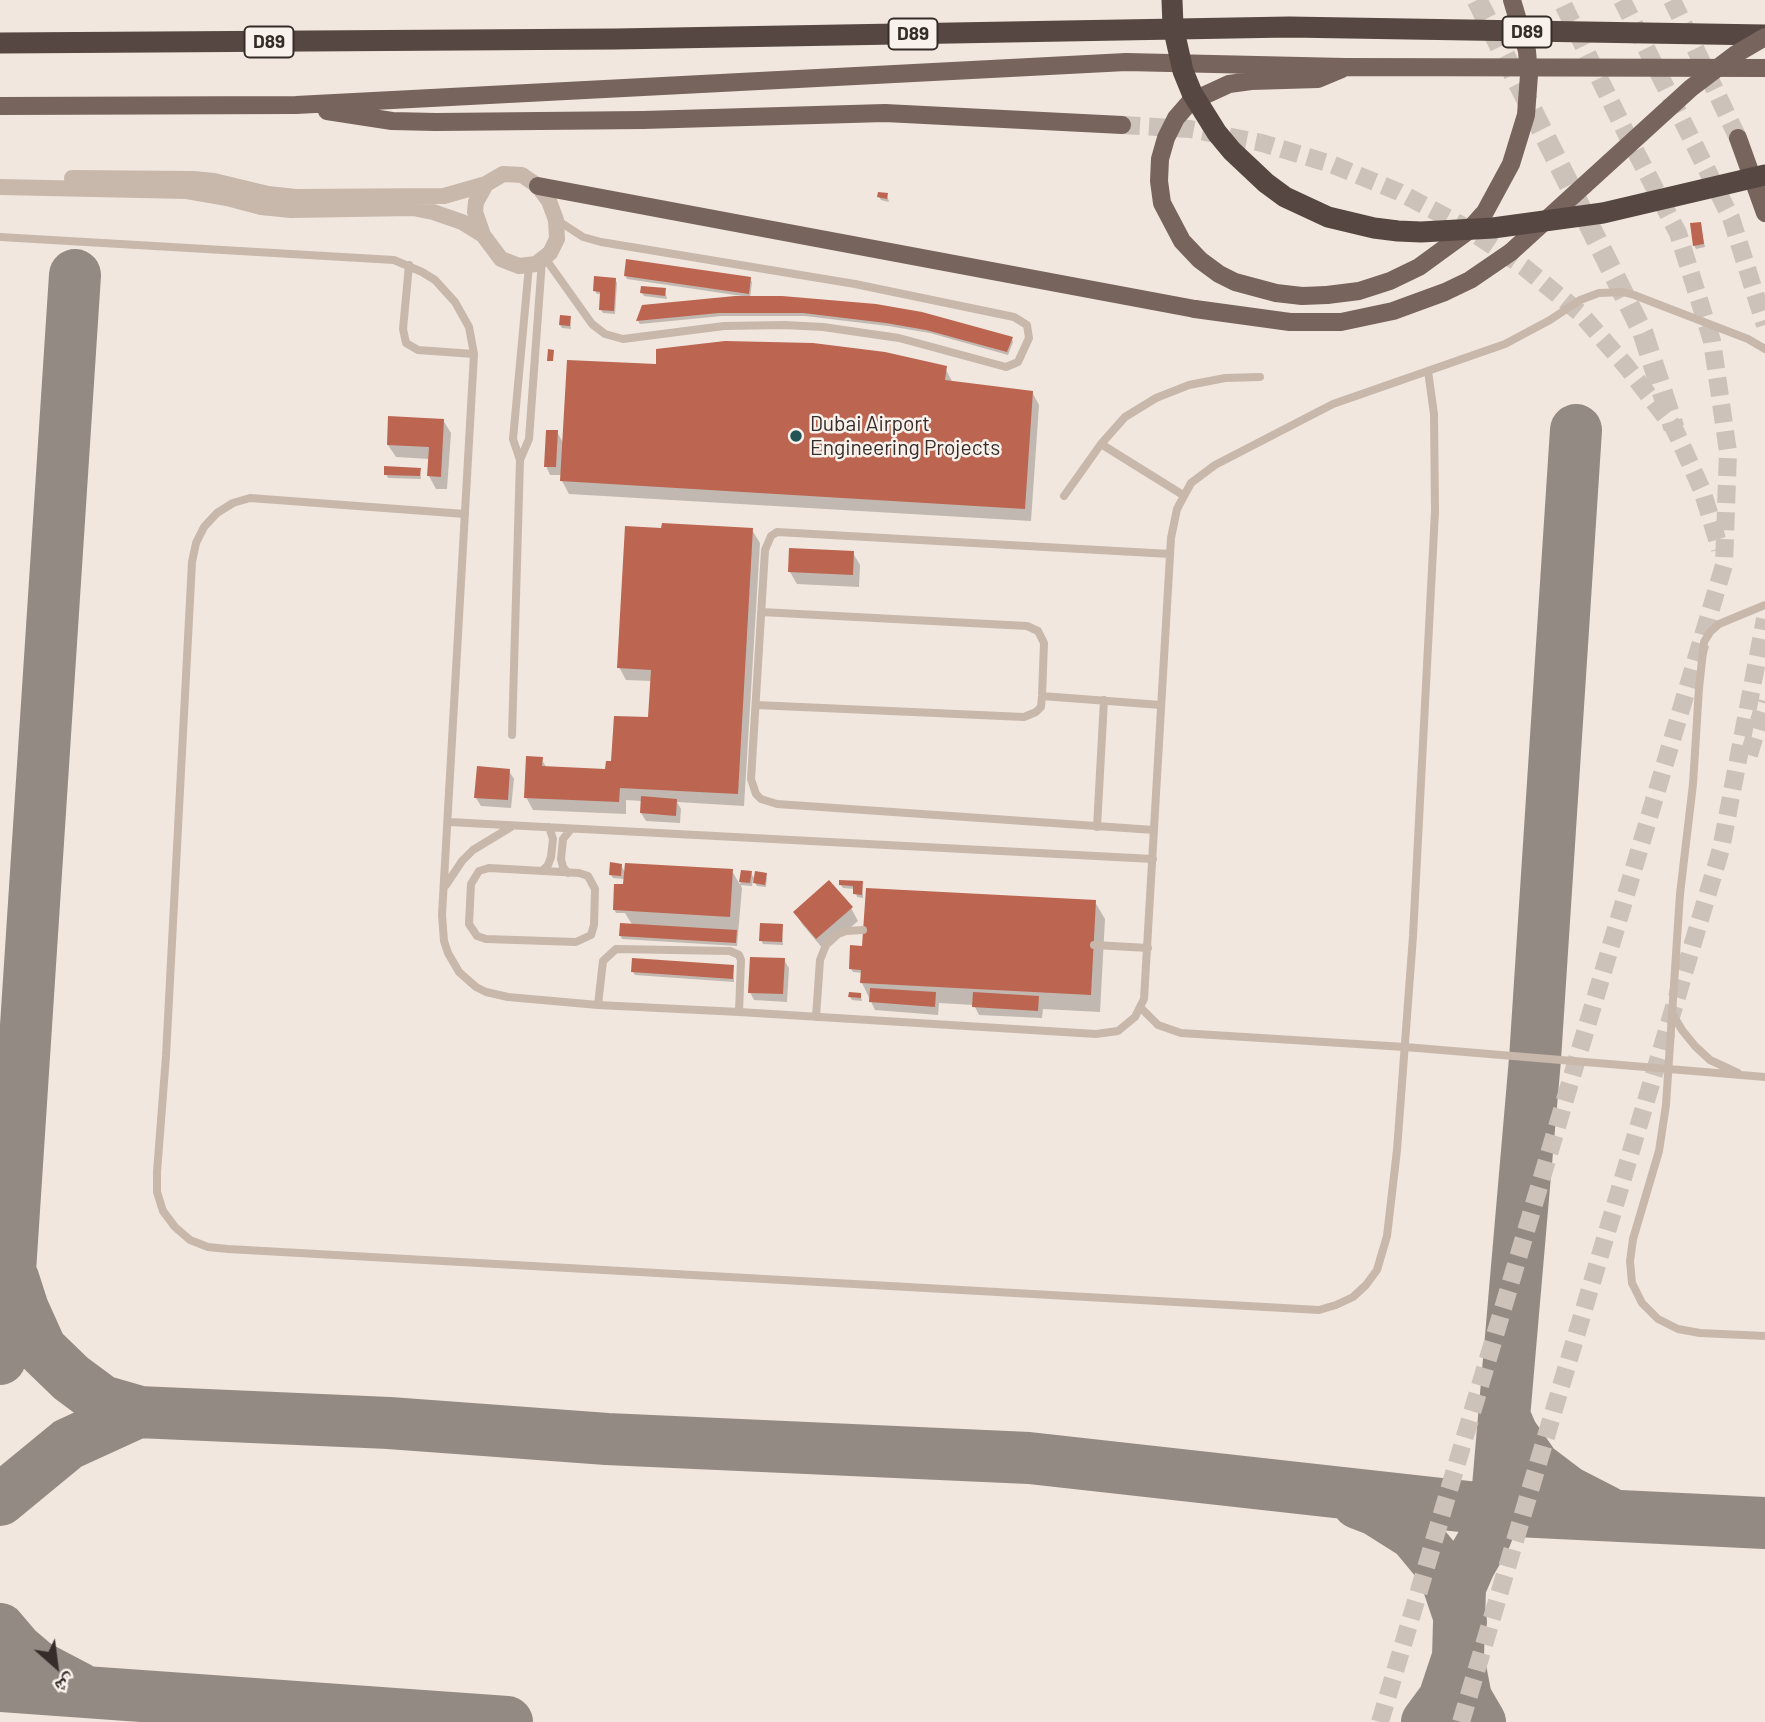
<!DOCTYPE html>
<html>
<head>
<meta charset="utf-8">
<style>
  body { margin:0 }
  #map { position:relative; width:1765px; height:1722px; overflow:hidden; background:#f1e7de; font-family:Barlow,"Noto Naskh Arabic",sans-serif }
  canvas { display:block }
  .north { position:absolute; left:21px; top:1631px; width:70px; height:70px; -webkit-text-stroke:5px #f9f1eb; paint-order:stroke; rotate:152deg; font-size:19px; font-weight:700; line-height:28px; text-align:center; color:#362d2a }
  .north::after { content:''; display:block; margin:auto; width:24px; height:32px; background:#362d2a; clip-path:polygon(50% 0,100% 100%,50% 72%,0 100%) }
</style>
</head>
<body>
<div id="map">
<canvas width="1765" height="1722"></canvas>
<div class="north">ش</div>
</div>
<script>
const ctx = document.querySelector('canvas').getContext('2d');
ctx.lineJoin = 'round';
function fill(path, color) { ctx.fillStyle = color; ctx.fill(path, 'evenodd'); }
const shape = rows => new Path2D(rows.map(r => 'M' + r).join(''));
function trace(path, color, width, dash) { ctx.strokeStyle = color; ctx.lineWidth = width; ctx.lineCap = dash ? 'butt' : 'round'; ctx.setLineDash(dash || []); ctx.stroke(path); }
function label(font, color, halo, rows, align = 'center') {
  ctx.font = font + ' Barlow,sans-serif'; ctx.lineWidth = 5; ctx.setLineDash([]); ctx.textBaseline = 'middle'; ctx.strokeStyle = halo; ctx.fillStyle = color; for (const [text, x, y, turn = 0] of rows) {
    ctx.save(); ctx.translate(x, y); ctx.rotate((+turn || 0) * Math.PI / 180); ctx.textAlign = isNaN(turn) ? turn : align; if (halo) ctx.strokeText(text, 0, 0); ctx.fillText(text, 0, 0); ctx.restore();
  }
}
fill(shape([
  [887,195,889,202,881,200,879,197],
  [1700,224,1705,247,1696,249,1694,245],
  [625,275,750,279,752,282,750,298,1012,339,1013,342,1008,355,930,333,888,326,805,316,722,316,640,324,638,321,643,307,742,296,627,279],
  [615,280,617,283,615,314,603,313,601,310,602,294,597,294,595,291],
  [665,290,667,299,644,296,642,293],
  [570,318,571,329,562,328,560,325],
  [658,366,945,368,953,383,1032,392,1039,405,1031,521,569,494,562,481,562,475,550,475,546,466,557,432,564,444],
  [443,420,451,433,447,489,436,489,429,476,430,459,396,457,388,445],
  [420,470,421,479,388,478,386,474],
  [752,530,760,543,744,806,677,802,681,809,680,823,646,821,641,813,642,801,626,800,626,814,533,810,526,797,541,759,547,768,607,771,650,719,652,681,626,680,619,667],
  [853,553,860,565,859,587,797,584,790,572],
  [509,771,514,779,511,808,481,806,476,798],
  [621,865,626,874,732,871,742,888,737,946,622,939,620,935,633,926,625,913,616,913,614,909,625,879,613,878,611,875],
  [742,872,751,873,755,880,765,874,767,878,766,887,757,886,753,879,752,886,740,885],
  [862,883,863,898,857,897,855,889,843,888,841,885],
  [1095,902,1105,919,1100,1012,1043,1009,1042,1018,979,1015,974,1005,939,1003,938,1015,875,1010,862,983,863,973,853,972,851,969,861,947],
  [851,908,858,921,824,950,802,924,795,912],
  [782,925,783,945,763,944,761,940],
  [784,960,789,968,787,1002,754,1000,750,992],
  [733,967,734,982,635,975,633,972],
  [860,994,862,1001,852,1000,850,997]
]), '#0003');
trace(shape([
  [13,1278,23,1309,41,1349,71,1378,102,1401,140,1412],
  [0,1359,10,1271,75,275],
  [1505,1418,1512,1434,1535,1467,1568,1492,1607,1512],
  [0,1500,68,1444,138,1412,389,1423,607,1439,1029,1458,1496,1510,1765,1523],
  [1358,1503,1376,1510,1414,1534,1443,1569,1461,1622],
  [0,1629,17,1649,37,1666,79,1688],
  [1458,1657,1466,1698,1480,1722],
  [0,1686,507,1722],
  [1427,1722,1444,1699,1458,1657,1460,1587,1470,1564,1485,1538,1496,1510,1535,1059,1576,430]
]), '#948a84', 52);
fill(shape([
  [878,192,888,193,887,199,877,197],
  [1701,222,1704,244,1693,246,1690,223],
  [626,259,751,277,749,294,624,276],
  [594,276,616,278,614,311,599,310,600,292,593,291],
  [641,286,666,288,665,296,640,293],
  [735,296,782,296,876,304,922,312,1013,337,1007,352,926,330,886,323,803,313,719,313,636,321,642,305],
  [560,315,571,316,570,326,559,325],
  [725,341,813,343,885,352,947,366,945,380,1033,391,1025,509,560,481,567,360,656,364,656,349],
  [548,349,554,350,553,361,547,361],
  [388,416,444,419,441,477,427,476,429,447,387,445],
  [546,430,558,430,556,467,544,467],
  [384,466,421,468,420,476,384,475],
  [662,523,753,528,738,794,620,788,619,802,524,798,526,756,543,757,542,766,605,769,606,761,611,761,614,716,648,717,651,670,617,668,625,526,661,528],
  [789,548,854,551,853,575,788,572],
  [477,766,510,769,508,800,474,798],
  [641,796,677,799,676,816,640,813],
  [610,862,622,864,621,876,609,875],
  [625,863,733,869,730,917,613,910,614,884,623,884],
  [741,870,752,871,750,883,739,882],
  [755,871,767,873,765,885,753,883],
  [829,880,853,907,816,939,793,912],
  [839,880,863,881,862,895,853,894,853,886,839,885],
  [866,888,1096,900,1091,995,860,983,861,970,849,969,850,945,862,946],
  [620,923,737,930,736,943,619,936],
  [760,923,783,924,782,942,759,941],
  [750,957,785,958,783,994,748,993],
  [632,958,734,965,733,979,631,972],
  [870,988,936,992,935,1007,869,1002],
  [849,992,861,993,861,998,848,997],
  [973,992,1039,996,1038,1011,972,1007]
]), '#bc6551');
trace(shape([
  [1622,0,1731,218,1765,325],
  [1672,0,1738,138],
  [1122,125,1190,129,1262,143,1331,164,1399,192,1463,226,1524,267,1580,313,1626,366,1674,428,1702,490,1720,549],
  [1749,755,1765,701],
  [1380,1722,1724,565,1728,452,1712,341,1678,233,1626,133,1561,0],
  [1461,1722,1721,849,1765,619]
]), '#ccc2ba', 18, [18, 9]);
trace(shape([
  [1477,0,1643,333,1674,428]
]), '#ccc2ba', 21, [21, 10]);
trace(shape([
  [0,237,394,260,422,272,435,280,455,302,469,327,474,354,442,915,444,941,448,953,459,972,476,987,486,992,508,997,598,1005,739,1012,1096,1034,1118,1031,1135,1017,1144,999,1171,538,1177,509,1191,483,1215,465,1333,404,1505,344,1550,320,1580,300,1599,293,1623,292,1634,295,1748,339,1765,349],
  [545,258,592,324,605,334,623,339,724,326,784,325,823,327,899,338,1006,367,1018,362,1029,338,1027,325,1014,317,855,284,601,242,583,237,557,220],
  [409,265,403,329,406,343,418,350,474,354],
  [1101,444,1183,495],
  [520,460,529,439,542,260],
  [1064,496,1101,444,1125,417,1156,398,1189,385,1225,378,1260,377],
  [465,514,250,498,233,503,217,513,204,527,196,543,192,562,166,1056,157,1172,157,1192,163,1211,175,1227,190,1240,208,1247,228,1249,1319,1310,1336,1305,1353,1297,1366,1285,1377,1270,1387,1236,1397,1150,1413,936,1435,511,1434,414,1428,371],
  [1765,605,1719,624,1710,632,1704,642,1699,688,1693,784,1680,894,1666,1105,1659,1151,1633,1239,1630,1261,1632,1283,1642,1303,1658,1319,1678,1329,1700,1333,1765,1336],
  [1042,696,1161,705],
  [756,705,1024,717,1036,712,1041,707,1042,696,1044,643,1038,631,1027,626,761,612],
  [512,735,520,460,513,439,529,266],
  [449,822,1153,859],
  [1097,827,1104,700],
  [1154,830,777,804,761,799,756,794,751,779,765,550,771,536,777,532,1170,554],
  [489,868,579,873,588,876,595,889,594,925,591,935,576,942,486,939,477,936,469,924,471,884,479,871,489,868],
  [542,871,548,865,551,857,553,839,549,827],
  [568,873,563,867,561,859,563,839,571,829],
  [446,885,462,861,473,850,511,827],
  [1094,945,1148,948],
  [598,1005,603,961,616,949,730,951,739,955,741,960,739,1012],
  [1141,1008,1158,1025,1181,1033,1405,1047,1765,1077],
  [1672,1013,1682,1030,1695,1046,1710,1060,1738,1073],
  [816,1017,820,960,826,945,838,934,846,931,863,930]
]), '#c8b7ab', 8);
trace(shape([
  [72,178,193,179,214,181,268,194,296,197,444,196,486,184],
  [0,187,187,191,227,198,261,207,291,210,413,208,433,212,462,222,483,235,501,259,519,266,536,264,550,253,557,239,556,220,549,201,538,186,522,175,503,174,486,184,476,202,475,212,483,235]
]), '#c8b7ab', 16);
trace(shape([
  [0,106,296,105,1126,62,1345,67,1765,68],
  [327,111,392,121,436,122,643,120,885,113,1122,125],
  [1738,138,1765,213],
  [538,186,1195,309],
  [1327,295,1302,296,1276,293,1235,282,1219,274,1200,260,1182,241,1162,203,1159,181,1160,159,1166,138,1176,118,1190,102,1229,84,1251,81,1318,79,1342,69]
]), '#77645c', 18);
trace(shape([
  [0,43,616,39,1289,27,1765,35]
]), '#574742', 21);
trace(shape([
  [1327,295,1359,291,1390,281,1419,267,1467,232,1485,212,1511,164,1526,115,1529,75,1527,51,1512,0],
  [1195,309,1290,322,1341,322,1393,311,1445,292,1470,280,1511,252,1691,88,1736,54,1765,37]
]), '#77645c', 18);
trace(shape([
  [1172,0,1173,26,1183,71,1192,93,1217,133,1232,151,1266,183,1285,197,1328,217,1374,228,1398,231,1421,232,1493,228,1603,213,1765,175]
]), '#574742', 21);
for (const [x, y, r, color] of [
  [796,436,7,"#225455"]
]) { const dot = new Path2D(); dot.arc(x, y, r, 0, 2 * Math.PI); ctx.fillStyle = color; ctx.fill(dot); trace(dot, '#f9f1eb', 2.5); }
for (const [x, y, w] of [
  [1527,32,49],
  [913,34,49],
  [269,42,49]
]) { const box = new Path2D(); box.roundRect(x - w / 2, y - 15.5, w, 31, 5); ctx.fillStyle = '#f9f1eb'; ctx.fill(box); trace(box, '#362d2a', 2); }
label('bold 19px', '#362d2a', null, [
  ["D89",1527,32],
  ["D89",913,34],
  ["D89",269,42]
]);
label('21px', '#362d2a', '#f9f1eb', [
  ["Dubai Airport",810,424],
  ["Engineering Projects",810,448]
], 'left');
</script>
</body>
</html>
